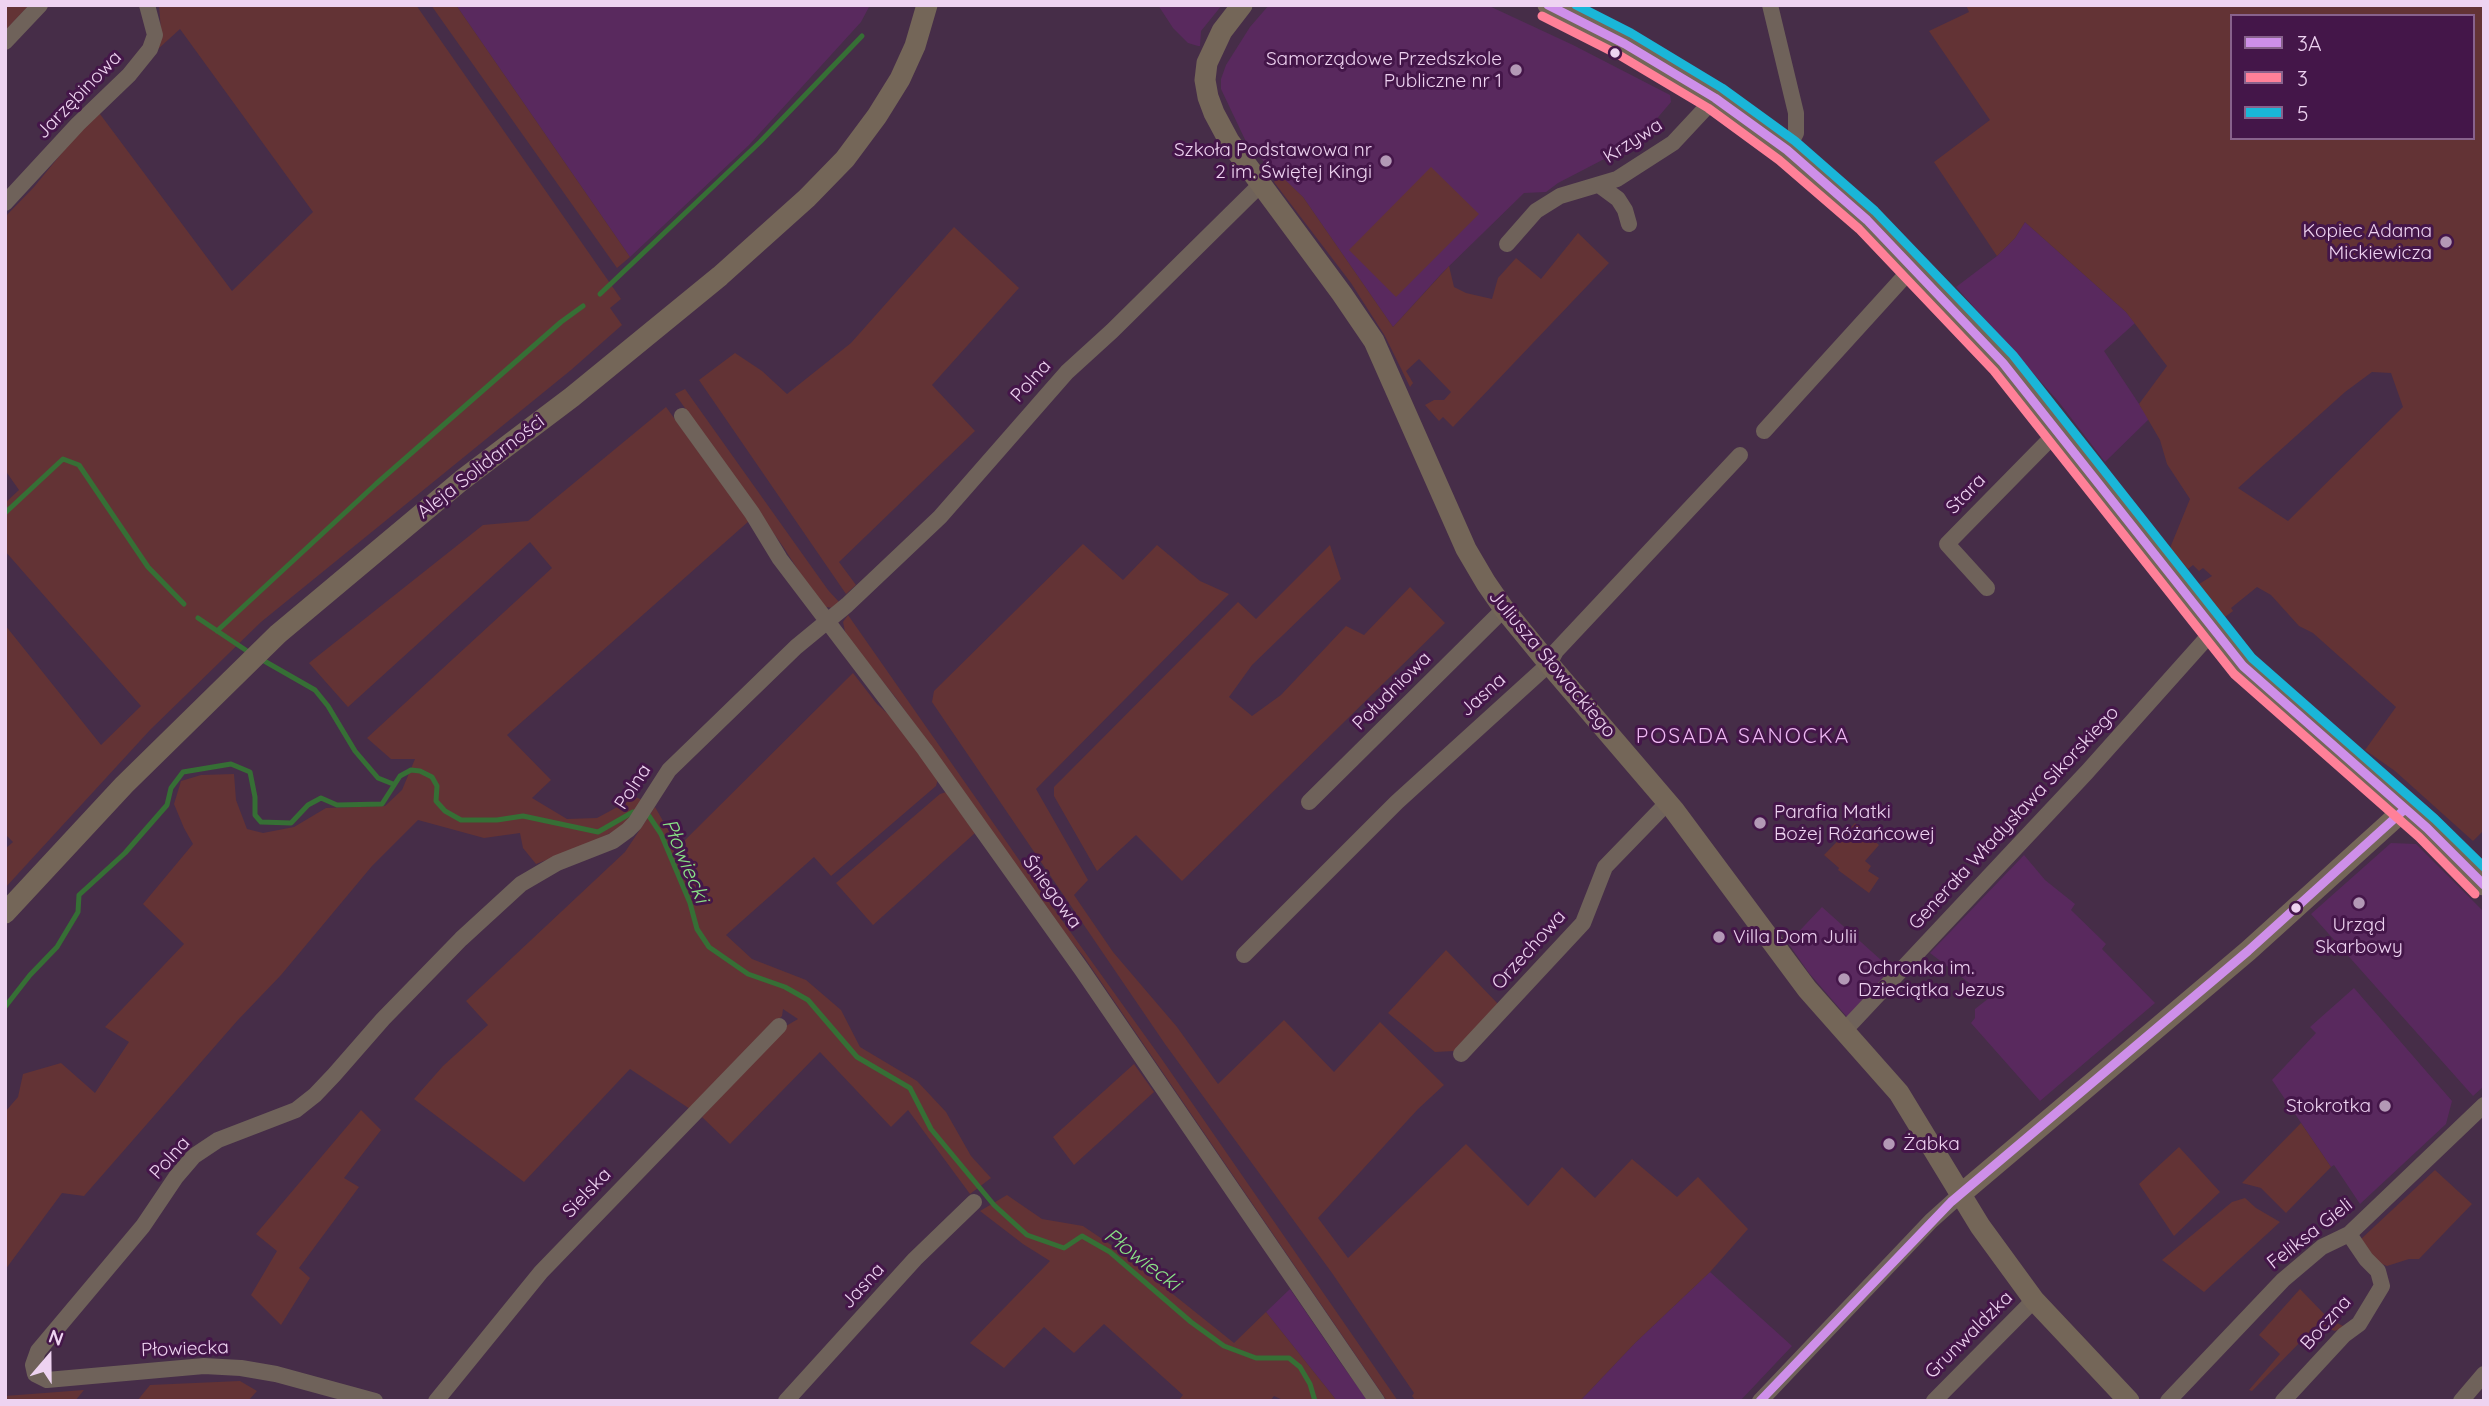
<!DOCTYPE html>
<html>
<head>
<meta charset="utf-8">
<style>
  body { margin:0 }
  #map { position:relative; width:2489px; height:1406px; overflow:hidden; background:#462d48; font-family:Quicksand,sans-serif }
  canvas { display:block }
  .frame { position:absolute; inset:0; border:7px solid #eed3f1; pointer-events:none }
  .legend { position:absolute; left:2230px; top:14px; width:245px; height:126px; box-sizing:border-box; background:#441649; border:2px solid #88628c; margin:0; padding:9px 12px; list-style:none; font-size:21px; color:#eed3f1 }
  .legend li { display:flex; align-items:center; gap:14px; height:35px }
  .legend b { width:35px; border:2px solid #88628c }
  .north { position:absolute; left:14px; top:1322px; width:70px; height:70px; -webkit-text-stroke:5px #441649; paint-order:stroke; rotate:20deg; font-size:19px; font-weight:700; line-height:28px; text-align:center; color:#eed3f1 }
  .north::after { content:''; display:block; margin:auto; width:24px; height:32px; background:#eed3f1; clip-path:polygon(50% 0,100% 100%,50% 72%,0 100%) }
</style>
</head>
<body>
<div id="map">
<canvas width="2489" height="1406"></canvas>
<div class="frame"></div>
<ul class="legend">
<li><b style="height:9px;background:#ce8fe9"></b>3A</li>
<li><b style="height:9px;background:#ff8098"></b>3</li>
<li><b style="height:9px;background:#1ab6d8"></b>5</li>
</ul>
<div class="north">N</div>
</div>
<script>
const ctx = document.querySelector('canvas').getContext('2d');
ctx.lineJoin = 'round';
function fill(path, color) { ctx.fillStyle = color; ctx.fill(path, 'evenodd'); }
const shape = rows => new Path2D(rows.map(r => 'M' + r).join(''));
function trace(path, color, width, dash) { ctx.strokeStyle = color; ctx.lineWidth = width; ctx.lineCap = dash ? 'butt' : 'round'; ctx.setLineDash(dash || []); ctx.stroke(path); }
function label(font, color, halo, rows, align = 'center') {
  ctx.font = font + ' Quicksand,sans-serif'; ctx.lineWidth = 6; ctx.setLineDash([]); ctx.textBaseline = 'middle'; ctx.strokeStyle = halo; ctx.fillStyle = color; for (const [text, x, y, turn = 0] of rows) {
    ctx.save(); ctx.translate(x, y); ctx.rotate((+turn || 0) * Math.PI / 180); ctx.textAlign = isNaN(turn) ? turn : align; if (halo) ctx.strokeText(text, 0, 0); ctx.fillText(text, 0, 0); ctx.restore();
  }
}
fill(shape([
  [456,5,870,5,861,22,749,145,630,257],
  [1158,5,1222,5,1201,31,1200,46,1198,46,1188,43,1173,28],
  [1269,5,1487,5,1573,45,1670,95,1671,102,1637,142,1558,183,1546,192,1524,193,1442,273,1393,327,1303,197,1249,148,1221,89,1221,79,1226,65,1250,27],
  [2025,222,2126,312,2135,323,2104,351,2149,419,2105,462,2058,401,1956,287,1997,256,2015,238],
  [2391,843,2416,844,2484,912,2484,1086,2473,1096,2311,914],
  [2024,855,2045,880,2075,904,2071,910,2106,944,2102,949,2155,1003,2040,1101,1971,1023,1975,1018,1975,1009,1989,998,1930,953],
  [1822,907,1891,969,1847,1017,1809,973,1788,943],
  [2354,988,2452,1101,2446,1124,2360,1204,2334,1165,2331,1167,2272,1080,2316,1033,2310,1027],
  [1710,1272,1792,1346,1740,1401,1580,1401,1635,1343],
  [1290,1289,1340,1362,1368,1401,1337,1401,1266,1312]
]), '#59295e');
fill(shape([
  [5,5,29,5,5,31],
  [159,5,416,5,621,299,610,308,622,325,571,370,261,622,150,730,5,888,5,849,13,842,5,834,5,625,101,745,141,706,5,551,5,503,19,490,5,470,5,217,34,187,97,110,232,291,313,212,180,29,158,49,161,31],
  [431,5,456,5,630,257,617,268],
  [1966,5,2484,5,2484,830,2473,841,2395,771,2365,750,2396,707,2313,633,2299,626,2271,595,2257,587,2231,608,2233,611,2225,617,2199,584,2212,576,2203,568,2199,571,2193,565,2188,569,2170,548,2190,499,2167,464,2160,440,2139,404,2167,366,2126,312,2025,222,2015,238,1997,256,1934,162,1990,120,1929,31,1969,12],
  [2232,16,2473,16,2473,138,2232,138],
  [2372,372,2391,373,2403,407,2288,521,2238,488,2345,392],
  [1431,167,1479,214,1396,297,1349,250],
  [1279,174,1303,197,1393,327,1449,266,1454,287,1466,293,1492,299,1498,278,1516,258,1541,279,1578,233,1609,263,1453,427,1443,417,1439,421,1425,405,1434,400,1444,400,1451,392,1419,359,1406,371,1413,383,1410,387,1385,336,1351,283,1274,182],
  [954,227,1019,288,932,385,975,431,839,562,856,585,846,594,699,380,735,353,762,371,787,394,851,343],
  [685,389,828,590,839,602,832,608,821,606,784,548,675,394],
  [666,407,749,521,507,735,551,780,532,798,567,819,597,818,636,797,642,800,626,825,591,843,536,864,523,848,520,833,484,838,418,820,372,866,281,975,237,1021,84,1196,62,1193,5,1270,5,1112,18,1097,23,1074,61,1063,95,1093,129,1042,105,1027,184,944,143,904,193,844,184,828,174,804,181,781,201,775,234,774,236,800,247,829,263,833,294,827,326,808,385,806,402,790,415,759,391,759,367,738,552,568,530,542,348,707,309,663,483,525,528,521],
  [1083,544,1123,580,1157,545,1200,581,1229,594,1036,789,1088,880,1074,895,1113,952,1177,1027,1218,1084,1284,1020,1334,1072,1380,1022,1444,1085,1418,1109,1318,1218,1348,1258,1466,1144,1528,1206,1562,1167,1595,1198,1632,1159,1677,1197,1698,1177,1748,1229,1710,1272,1635,1343,1580,1401,1416,1401,1412,1396,1414,1393,1332,1273,1165,1044,932,702,934,691],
  [1330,545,1341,579,1252,665,1229,697,1252,716,1281,695,1346,626,1364,635,1410,587,1445,623,1182,881,1136,835,1097,871,1054,796,1054,787,1238,602,1256,619],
  [848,615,1031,877,1161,1058,1398,1401,1387,1401,1084,957,1048,912,896,698,846,636,843,622],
  [853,673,877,704,896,721,938,779,936,786,831,876,814,857,726,935,752,959,806,980,841,1010,860,1047,917,1081,946,1112,971,1156,991,1178,970,1194,908,1110,891,1127,820,1052,730,1144,702,1117,786,1026,798,1019,783,1009,782,1016,690,1109,630,1069,524,1182,414,1099,443,1066,488,1025,466,1001,625,852,655,807,678,847],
  [946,792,975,833,873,925,836,883,940,794],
  [1855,823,1879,845,1865,861,1871,866,1868,871,1879,878,1869,893,1838,870,1839,868,1824,855],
  [1446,950,1499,1005,1454,1051,1435,1052,1388,1013],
  [1134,1064,1154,1092,1074,1165,1053,1137],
  [361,1110,381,1130,344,1178,359,1187,299,1268,310,1278,281,1325,251,1295,277,1251,256,1234],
  [2301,1123,2331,1167,2286,1213,2261,1188,2242,1183],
  [2179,1147,2220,1192,2174,1236,2139,1184],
  [2435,1170,2472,1204,2419,1259,2409,1259,2387,1266,2377,1262,2361,1239],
  [1007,1195,1042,1219,1083,1226,1114,1247,1234,1343,1266,1312,1337,1401,1285,1401,1274,1396,1270,1401,1178,1401,1183,1395,1104,1324,1074,1353,1044,1327,1004,1368,970,1343,1050,1261,1023,1244,980,1211],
  [2245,1198,2256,1208,2280,1222,2204,1292,2162,1260,2232,1202],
  [2300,1289,2329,1319,2345,1327,2335,1331,2317,1325,2252,1391,2249,1390,2280,1354,2259,1335],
  [240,1381,257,1391,248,1401,137,1401,150,1385],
  [84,1390,75,1401,5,1401,5,1396]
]), '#633335');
trace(shape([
  [600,294,760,142,862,36],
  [5,513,63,459,79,465,148,567,184,604],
  [198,618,250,653],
  [217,631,376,484,561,322,583,306],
  [259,658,315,690,328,706,355,751,378,778,393,784],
  [5,1007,30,975,57,947,78,912,79,895,125,853,167,805,171,788,183,772,231,764,250,772,255,797,255,815,261,822,291,823,308,805,321,798,337,805,382,804,400,776,411,770,420,771,432,777,437,786,436,801,445,811,461,820,497,820,523,816,598,832,633,812,649,816,661,834,690,903,697,929,709,947,748,974,785,987,808,1000,857,1057,910,1088,931,1129,994,1205,1027,1235,1064,1248,1082,1236,1110,1252,1191,1322,1224,1346,1256,1358,1289,1358,1300,1367,1310,1384,1315,1401]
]), '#366f35', 5);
trace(shape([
  [1770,5,1796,113,1796,133,1787,150],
  [5,42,40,5],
  [1599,185,1618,199,1625,210,1629,224],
  [5,203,78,124,129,75,150,49,155,35,147,5],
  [1507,244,1536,211,1560,196,1617,179,1673,143,1715,98],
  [682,416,752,513,780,559,925,750,1082,970,1377,1401],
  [1764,431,1913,267],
  [1987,588,1947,544,2058,431],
  [1309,802,1504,609],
  [1244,955,1397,802,1549,664,1556,651,1740,455],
  [1843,1032,2087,772,2213,631],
  [1461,1054,1583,923,1605,867,1668,802],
  [375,1401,276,1374,241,1368,204,1366,47,1380,35,1374,33,1365,38,1351,143,1226,176,1177,194,1156,218,1140,296,1110,315,1095,334,1075,383,1019,461,939,521,884,557,863,613,841,628,830,635,823,669,770,796,647,847,605,940,517,1067,372,1112,331,1260,185],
  [436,1401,541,1272,779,1026],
  [786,1401,915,1259,974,1202],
  [1760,1401,1931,1221,1961,1194],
  [1934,1401,2034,1300],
  [2168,1401,2283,1280,2322,1247,2349,1234,2484,1105],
  [2283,1401,2344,1335,2359,1324,2382,1286,2378,1271,2366,1259,2349,1234],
  [2461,1401,2484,1374]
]), '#6f625a', 16);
trace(shape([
  [1242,5,1222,31,1207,63,1205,80,1208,97,1214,113,1229,141,1342,294,1374,341,1466,549,1486,583,1504,609,1549,664,1674,810,1807,989,1899,1093,1980,1226,2034,1300,2129,1401],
  [1548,5,1625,44,1715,98,1787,150,1867,220,2003,363,2243,666,2427,828,2484,885],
  [5,913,124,785,278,634,462,480,572,397,720,276,807,198,845,159,877,116,900,79,915,46,927,5],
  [1961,1194,2248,951,2405,809]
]), '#746658', 21);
trace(shape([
  [1548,5,1625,44,1715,98,1787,150,1867,220,2003,363,2243,666,2427,828,2484,885],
  [1760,1401,1951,1202,2248,951,2405,809]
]), '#ce8fe9', 9);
trace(shape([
  [1542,16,1619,55,1708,108,1779,160,1859,229,1994,371,2234,674,2419,837,2475,894]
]), '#ff8098', 9);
trace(shape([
  [1576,5,1631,33,1722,88,1795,141,1875,211,2013,355,2252,658,2435,819,2484,867]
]), '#1ab6d8', 9);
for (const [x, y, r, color] of [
  [1615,53,6,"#eed3f1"],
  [1516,70,7,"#b399b6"],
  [1386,161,7,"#b399b6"],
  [2446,242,7,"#b399b6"],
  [1760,823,7,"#b399b6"],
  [2359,903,7,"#b399b6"],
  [2296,908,6,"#eed3f1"],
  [1719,937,7,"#b399b6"],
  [1844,979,7,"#b399b6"],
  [2385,1106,7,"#b399b6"],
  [1889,1144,7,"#b399b6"]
]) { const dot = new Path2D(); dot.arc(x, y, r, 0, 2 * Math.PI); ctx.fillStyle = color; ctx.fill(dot); trace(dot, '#441649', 2.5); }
label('19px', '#eed3f1', '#441649', [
  ["Samorządowe Przedszkole",1502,59],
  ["Publiczne nr 1",1502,81],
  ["Szkoła Podstawowa nr",1372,150],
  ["2 im. Świętej Kingi",1372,172],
  ["Kopiec Adama",2432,231],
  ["Mickiewicza",2432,253],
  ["Parafia Matki",1774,812,"left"],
  ["Bożej Różańcowej",1774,834,"left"],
  ["Urząd",2359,925,"center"],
  ["Skarbowy",2359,947,"center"],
  ["Villa Dom Julii",1733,937,"left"],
  ["Ochronka im.",1858,968,"left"],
  ["Dzieciątka Jezus",1858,990,"left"],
  ["Stokrotka",2371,1106],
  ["Żabka",1903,1144,"left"]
], 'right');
label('19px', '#eed3f1', '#441649', [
  ["Jarzębinowa",79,95,-46],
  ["Krzywa",1633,141,-33],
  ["Polna",1031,381,-48],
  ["Aleja Solidarności",481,467,-38],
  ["Stara",1966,494,-46],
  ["Juliusza Słowackiego",1552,664,50],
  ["Południowa",1392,691,-45],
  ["Jasna",1483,695,-42],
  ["Polna",633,787,-57],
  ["Generała Władysława Sikorskiego",2014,818,-47],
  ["Śniegowa",1052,892,54],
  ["Orzechowa",1529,950,-48],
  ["Polna",170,1158,-48],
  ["Sielska",587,1193,-46],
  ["Feliksa Gieli",2310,1234,-38],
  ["Jasna",863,1286,-48],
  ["Boczna",2326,1323,-48],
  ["Grunwaldzka",1969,1335,-45],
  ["Płowiecka",185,1349,-2]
]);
ctx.letterSpacing = '2px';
label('21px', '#eeb7f3', '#441649', [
  ["POSADA SANOCKA",1743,737]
]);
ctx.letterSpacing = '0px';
label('italic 21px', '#89e286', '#441649', [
  ["Płowiecki",685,861,67],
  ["Płowiecki",1142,1260,37]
]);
</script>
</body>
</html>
